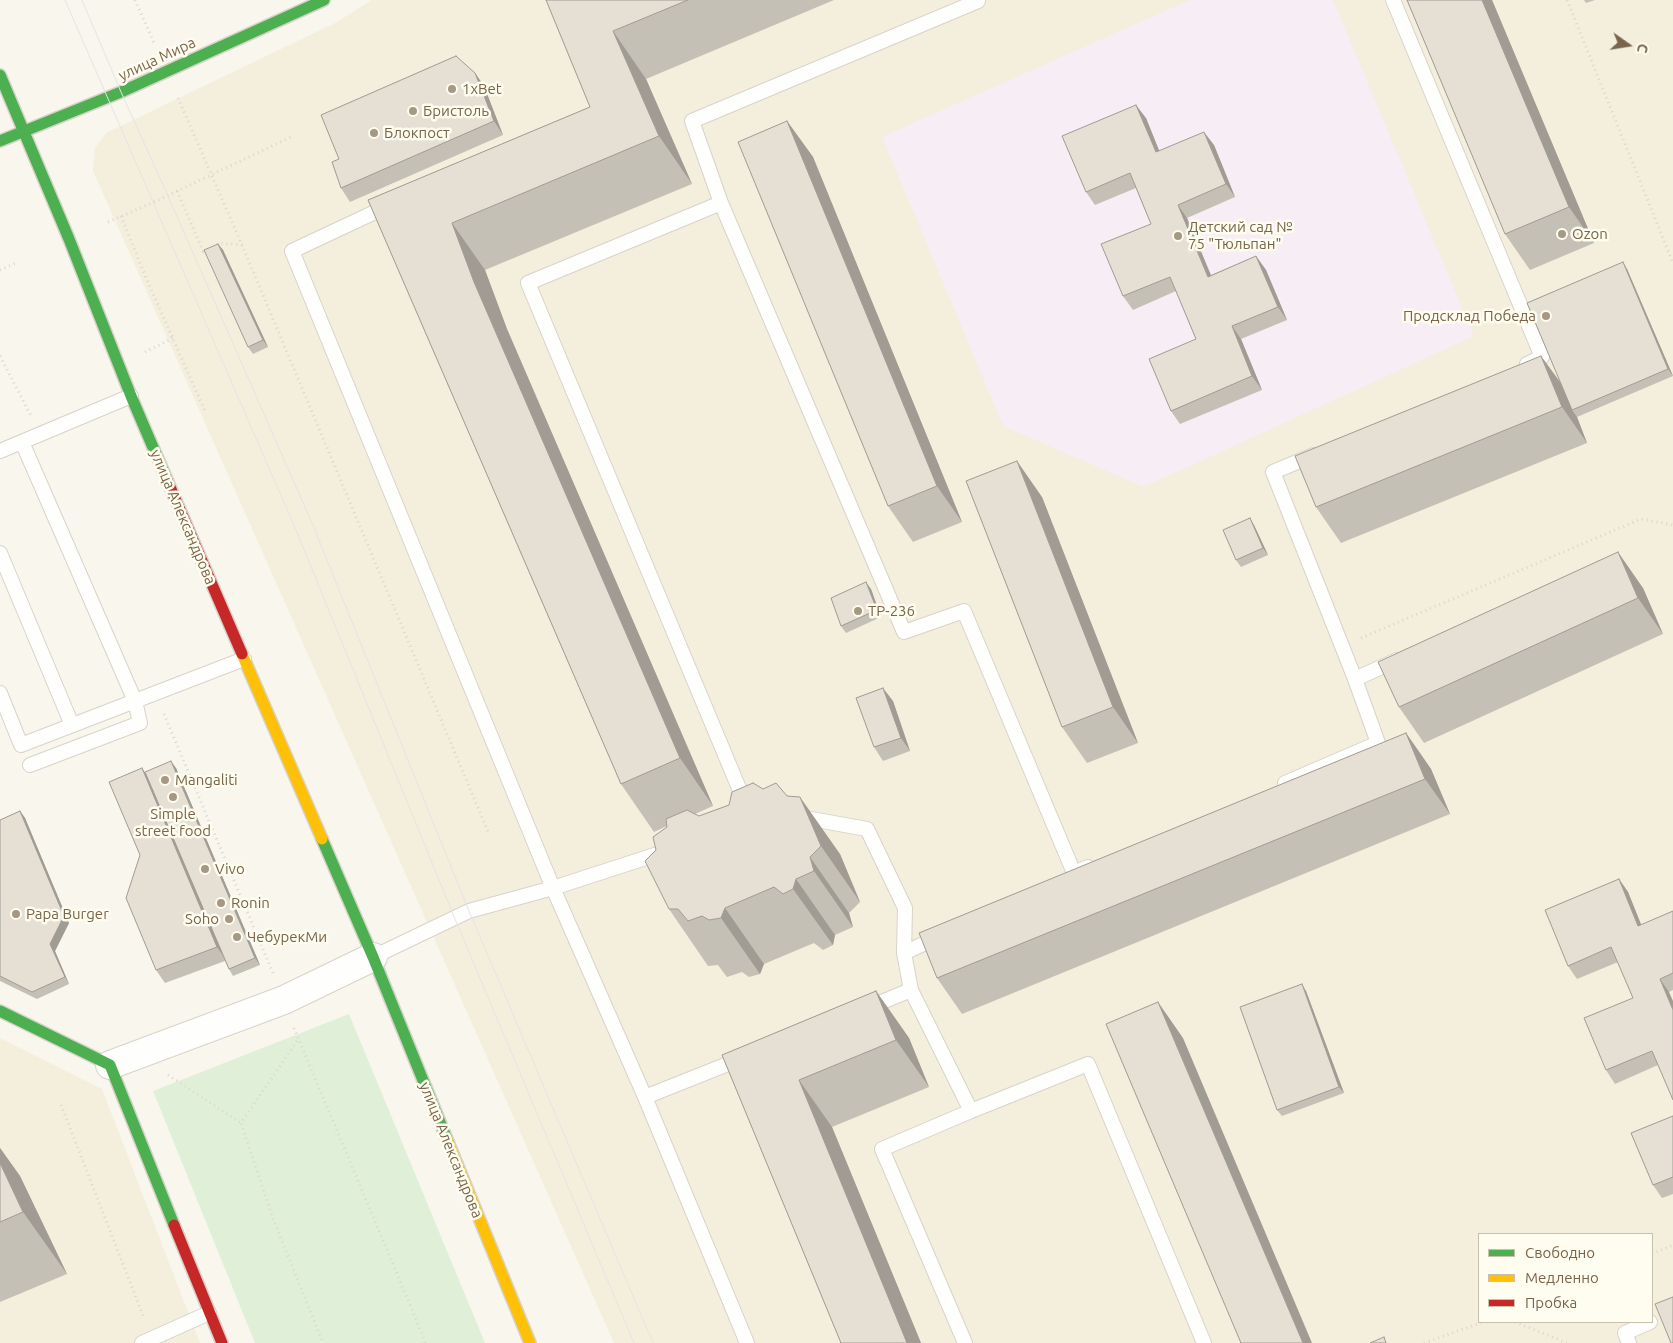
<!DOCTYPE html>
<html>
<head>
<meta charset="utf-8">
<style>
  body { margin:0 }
  #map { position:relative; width:1673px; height:1343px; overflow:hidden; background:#f8f6ed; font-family:Ubuntu,sans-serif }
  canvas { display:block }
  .legend { position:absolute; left:1478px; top:1233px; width:175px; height:90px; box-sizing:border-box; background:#fffcf0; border:1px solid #c9c0ae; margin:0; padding:6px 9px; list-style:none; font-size:15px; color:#79654b }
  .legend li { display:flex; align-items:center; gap:10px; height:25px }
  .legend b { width:25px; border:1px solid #c9c0ae }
  .north { position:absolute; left:1603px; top:20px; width:50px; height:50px; -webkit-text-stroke:4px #fffcf0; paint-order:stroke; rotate:103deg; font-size:14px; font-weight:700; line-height:20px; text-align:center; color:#79654b }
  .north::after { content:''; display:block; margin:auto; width:18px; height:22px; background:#79654b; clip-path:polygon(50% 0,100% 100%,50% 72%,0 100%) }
</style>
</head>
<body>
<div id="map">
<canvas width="1673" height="1343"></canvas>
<ul class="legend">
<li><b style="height:6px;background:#4caf50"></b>Свободно</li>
<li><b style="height:6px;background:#ffc107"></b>Медленно</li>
<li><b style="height:6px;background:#c62828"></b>Пробка</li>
</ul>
<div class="north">С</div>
</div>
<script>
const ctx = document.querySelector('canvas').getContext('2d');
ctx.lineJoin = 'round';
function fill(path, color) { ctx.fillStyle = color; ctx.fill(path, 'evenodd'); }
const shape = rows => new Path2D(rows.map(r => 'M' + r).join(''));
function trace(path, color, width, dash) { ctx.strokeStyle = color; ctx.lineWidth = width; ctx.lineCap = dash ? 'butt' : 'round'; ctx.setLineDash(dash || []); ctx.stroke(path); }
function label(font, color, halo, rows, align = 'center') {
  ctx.font = font + ' Ubuntu,sans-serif'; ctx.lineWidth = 5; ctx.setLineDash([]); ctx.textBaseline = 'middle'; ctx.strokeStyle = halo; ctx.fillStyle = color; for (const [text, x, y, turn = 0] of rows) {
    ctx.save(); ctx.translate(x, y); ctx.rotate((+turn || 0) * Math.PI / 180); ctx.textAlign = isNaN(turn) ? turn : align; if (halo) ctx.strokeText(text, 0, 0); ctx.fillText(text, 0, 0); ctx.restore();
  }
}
fill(shape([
  [372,0,1673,0,1673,1343,614,1343,93,171,95,148,106,133,335,23],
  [1479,1234,1652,1234,1652,1322,1479,1322],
  [0,1038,102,1089,200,1343,0,1343]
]), '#f4eedd');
fill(shape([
  [1190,0,1333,0,1474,336,1144,487,1003,426,882,137]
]), '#f7edf4');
fill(shape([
  [349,1014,485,1343,255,1343,153,1091]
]), '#e0f0d8');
const lane = shape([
  [977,0,978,1,692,121,721,203,904,632,964,611,1074,873,1088,867],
  [1393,0,1542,357,1527,364],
  [721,203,528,283,746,805],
  [390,205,292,251,553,888,645,1097,747,1343],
  [22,442,135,701,244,659],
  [0,451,131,396],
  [1314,455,1273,472,1355,679],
  [0,553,72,725],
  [0,693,21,745,135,701,140,723,30,765],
  [1285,783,1378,743,1355,679,1397,660],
  [800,817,867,829,905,908,904,953,911,990,867,1008],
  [904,953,940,936],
  [373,957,469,911,553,888,667,851],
  [911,990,971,1111,882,1149,965,1343],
  [645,1097,743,1058],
  [971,1111,1088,1064,1204,1343],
  [142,1343,209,1313],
  [1629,1343,1625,1333,1650,1322]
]);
const street = shape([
  [110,1065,284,1000,373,957]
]);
const fast = shape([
  [0,75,69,239,131,396,167,480],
  [0,141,121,92,324,0],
  [322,839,373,957,448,1142],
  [0,1011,110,1065,174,1225]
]);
const slow = shape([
  [242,654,322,839],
  [448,1142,530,1343]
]);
const jam = shape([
  [167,480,242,654],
  [174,1225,222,1343]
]);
trace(lane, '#d8d3cb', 16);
trace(street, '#d8d3cb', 30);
trace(fast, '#d6d2c8', 14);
trace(slow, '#d6d2c8', 14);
trace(jam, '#d6d2c8', 14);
trace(shape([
  [135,0,155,45],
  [1567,0,1673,263],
  [178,98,242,245,489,834],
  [177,191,203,251,206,249],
  [121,216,146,278,205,411],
  [108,222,152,203,291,137],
  [217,245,220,243,242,245],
  [0,270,18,262],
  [145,352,173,338],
  [0,356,31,416],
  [1361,638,1641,519,1673,525],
  [164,714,273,973],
  [294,1028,426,1343],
  [297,1041,241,1123,272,1216,323,1343],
  [168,1075,241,1123],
  [61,1105,144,1318],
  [1652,1254,1673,1245],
  [1515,1322,1567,1343],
  [1424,1343,1483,1322]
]), '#dbd6ce', 3, [1, 4]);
trace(lane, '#fefefc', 14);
trace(street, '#fefefc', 28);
trace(fast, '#4caf50', 11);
trace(slow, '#ffc107', 11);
trace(jam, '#c62828', 11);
trace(shape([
  [65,0,296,530,455,919,634,1343],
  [82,0,121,92,168,196,312,523,469,911,653,1343]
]), '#e6e3e5', 1);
fill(shape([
  [546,0,834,0,646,79,692,184,485,270,507,329,713,806,695,814,699,816,729,805,840,854,860,902,849,913,853,927,835,935,833,945,823,950,814,943,764,964,760,974,749,977,742,972,727,977,718,965,708,966,669,909,656,850,667,826,654,832,621,784,368,200,590,107],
  [1407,0,1492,0,1594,243,1530,270,1505,234],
  [1584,0,1595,0,1586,3],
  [475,73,484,86,503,135,350,202,341,188,339,159],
  [1146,118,1159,151,1214,145,1235,197,1187,218,1211,275,1256,256,1266,270,1287,320,1241,339,1262,390,1180,424,1171,411,1196,339,1176,291,1133,310,1123,296,1151,224,1136,188,1095,205,1086,192],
  [787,121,813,157,962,522,913,542,888,506],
  [218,244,223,250,268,347,253,354,248,347],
  [1627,269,1673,376,1577,417,1587,443,1341,543,1316,507,1541,356,1561,383],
  [1042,497,1138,743,1087,763,1062,727],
  [1254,525,1268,555,1241,567,1236,560],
  [1643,588,1663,634,1424,743,1399,707],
  [871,589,881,617,846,633,841,626],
  [893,701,910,751,883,761,874,747],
  [1406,733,1431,769,1450,814,962,1014,937,978],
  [142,768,147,776,176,768,260,965,233,976,229,969,225,961,165,983,156,970,140,855],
  [20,811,25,818,69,923,55,951,69,984,37,999,0,981,0,820],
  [1619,879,1628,892,1641,925,1673,911,1673,990,1669,992,1658,1065,1615,1084,1606,1070,1633,998,1618,962,1577,979,1568,966],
  [876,991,909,1038,929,1087,832,1127,921,1343,841,1343,722,1055],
  [1306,991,1344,1093,1282,1116,1277,1110],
  [1673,1116,1673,1194,1662,1198,1653,1185],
  [0,1148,20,1176,67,1274,0,1302]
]), '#c5c0b6');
fill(shape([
  [1482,0,1492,0,1594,243,1569,207],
  [613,31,646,79,692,184,659,136],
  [475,73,484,86,503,135,494,121],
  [1136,105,1146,118,1165,165,1156,152],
  [787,121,813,157,962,522,937,486],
  [1204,132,1214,145,1235,197,1226,184],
  [1178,205,1187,218,1217,290,1208,277],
  [452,223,485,270,507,329,713,806,680,758,474,282],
  [218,244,223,250,268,347,263,340],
  [1256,256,1266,270,1287,320,1278,307],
  [1623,262,1627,269,1673,376,1668,369],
  [1232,326,1241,339,1262,390,1252,376],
  [1541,356,1567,392,1572,410,1577,417,1587,443,1562,407],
  [1017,461,1042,497,1138,743,1113,707],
  [1250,518,1254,525,1268,555,1263,548],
  [1618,552,1643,588,1663,634,1638,598],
  [866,582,871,589,881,617,877,610],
  [883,688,893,701,910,751,901,738],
  [1406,733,1431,769,1450,814,1425,779],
  [171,761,176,768,260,965,255,958],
  [142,768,151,782,226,960,217,947],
  [800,797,840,854,860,902,821,846],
  [20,811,25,818,69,923,55,951,69,984,65,977,50,944],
  [810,857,849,913,853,927,814,871],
  [796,879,835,935,833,945,793,889],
  [1619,879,1628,892,1647,939,1638,926],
  [725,908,764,964,760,974,721,918],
  [1660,979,1669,992,1673,1001,1673,1010],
  [1302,984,1306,991,1344,1093,1339,1087],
  [876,991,909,1038,929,1087,896,1040],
  [1158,1002,1183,1038,1312,1343,1303,1343],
  [799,1080,832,1127,921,1343,907,1343],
  [0,1148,20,1176,67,1274,23,1212,0,1163]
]), '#a09c94');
const building = shape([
  [546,0,688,0,613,31,659,136,452,223,474,282,680,758,621,784,368,200,590,107,546,0],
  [1407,0,1482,0,1569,207,1505,234,1407,0],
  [456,56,475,73,494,121,341,188,332,162,339,159,321,115,456,56],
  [1136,105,1156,152,1204,132,1226,184,1178,205,1208,277,1256,256,1278,307,1232,326,1252,376,1171,411,1149,359,1196,339,1170,277,1123,296,1101,244,1151,224,1130,173,1086,192,1062,136,1136,105],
  [787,121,937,486,888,506,738,142,787,121],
  [218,244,263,340,248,347,204,250,218,244],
  [1623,262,1668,369,1572,410,1527,303,1623,262],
  [1541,356,1562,407,1316,507,1295,456,1541,356],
  [1017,461,1113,707,1062,727,966,481,1017,461],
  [1250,518,1263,548,1236,560,1223,530,1250,518],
  [1618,552,1638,598,1399,707,1378,662,1618,552],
  [866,582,877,610,841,626,831,598,866,582],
  [883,688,901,738,874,747,856,698,883,688],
  [1406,733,1425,779,937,978,919,933,1406,733],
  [171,761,255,958,229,969,145,772,171,761],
  [142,768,217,947,156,970,126,898,140,855,109,782,142,768],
  [753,783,763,789,776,783,787,796,800,797,821,846,810,857,814,871,796,879,793,889,783,894,774,887,725,908,721,918,709,920,702,916,688,921,678,909,669,909,645,861,656,850,653,837,667,827,666,819,687,810,699,816,729,805,732,792,753,783],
  [20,811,64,916,50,944,65,977,32,992,0,976,0,820,20,811],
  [1619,879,1638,926,1673,911,1673,973,1660,979,1673,1010,1673,1100,1652,1051,1606,1070,1584,1018,1633,998,1611,947,1568,966,1545,910,1619,879],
  [1302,984,1339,1087,1277,1110,1240,1007,1302,984],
  [876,991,896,1040,799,1080,907,1343,841,1343,722,1055,876,991],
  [1158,1002,1303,1343,1241,1343,1106,1024,1158,1002],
  [1673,1116,1673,1177,1653,1185,1631,1133,1673,1116],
  [0,1163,23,1212,0,1222,0,1163],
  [1673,1297,1673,1343,1671,1343,1655,1304,1673,1297],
  [1384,1337,1386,1343,1370,1343,1384,1337]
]);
fill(building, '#e5dfd4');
trace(building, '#a09c94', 1);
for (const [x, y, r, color] of [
  [452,89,5,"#a59884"],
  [413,111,5,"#a59884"],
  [374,133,5,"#a59884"],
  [1562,234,5,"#a59884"],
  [1178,236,5,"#a59884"],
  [1546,316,5,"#a59884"],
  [858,611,5,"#a59884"],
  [165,780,5,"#a59884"],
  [173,797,5,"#a59884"],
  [205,869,5,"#a59884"],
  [221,903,5,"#a59884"],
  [16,914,5,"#a59884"],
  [229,919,5,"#a59884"],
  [237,937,5,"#a59884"]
]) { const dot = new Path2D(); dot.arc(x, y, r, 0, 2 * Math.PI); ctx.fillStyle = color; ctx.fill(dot); trace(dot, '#fffcf0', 2); }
label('15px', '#79654b', '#fffcf0', [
  ["улица Мира",157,59,-25],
  ["улица Александрова",183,517,67],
  ["улица Александрова",451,1150,68]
]);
label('15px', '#79654b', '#fffcf0', [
  ["1xBet",462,89],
  ["Бристоль",423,111],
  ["Блокпост",384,133],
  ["Детский сад №",1188,227],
  ["75 \"Тюльпан\"",1188,244],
  ["Ozon",1572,234],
  ["Продсклад Победа",1536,316,"right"],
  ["ТР-236",868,611],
  ["Mangaliti",175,780],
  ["Simple",173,814,"center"],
  ["street food",173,831,"center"],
  ["Vivo",215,869],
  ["Ronin",231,903],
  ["Papa Burger",26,914],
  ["Soho",219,919,"right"],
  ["ЧебурекМи",247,937]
], 'left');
</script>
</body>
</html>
